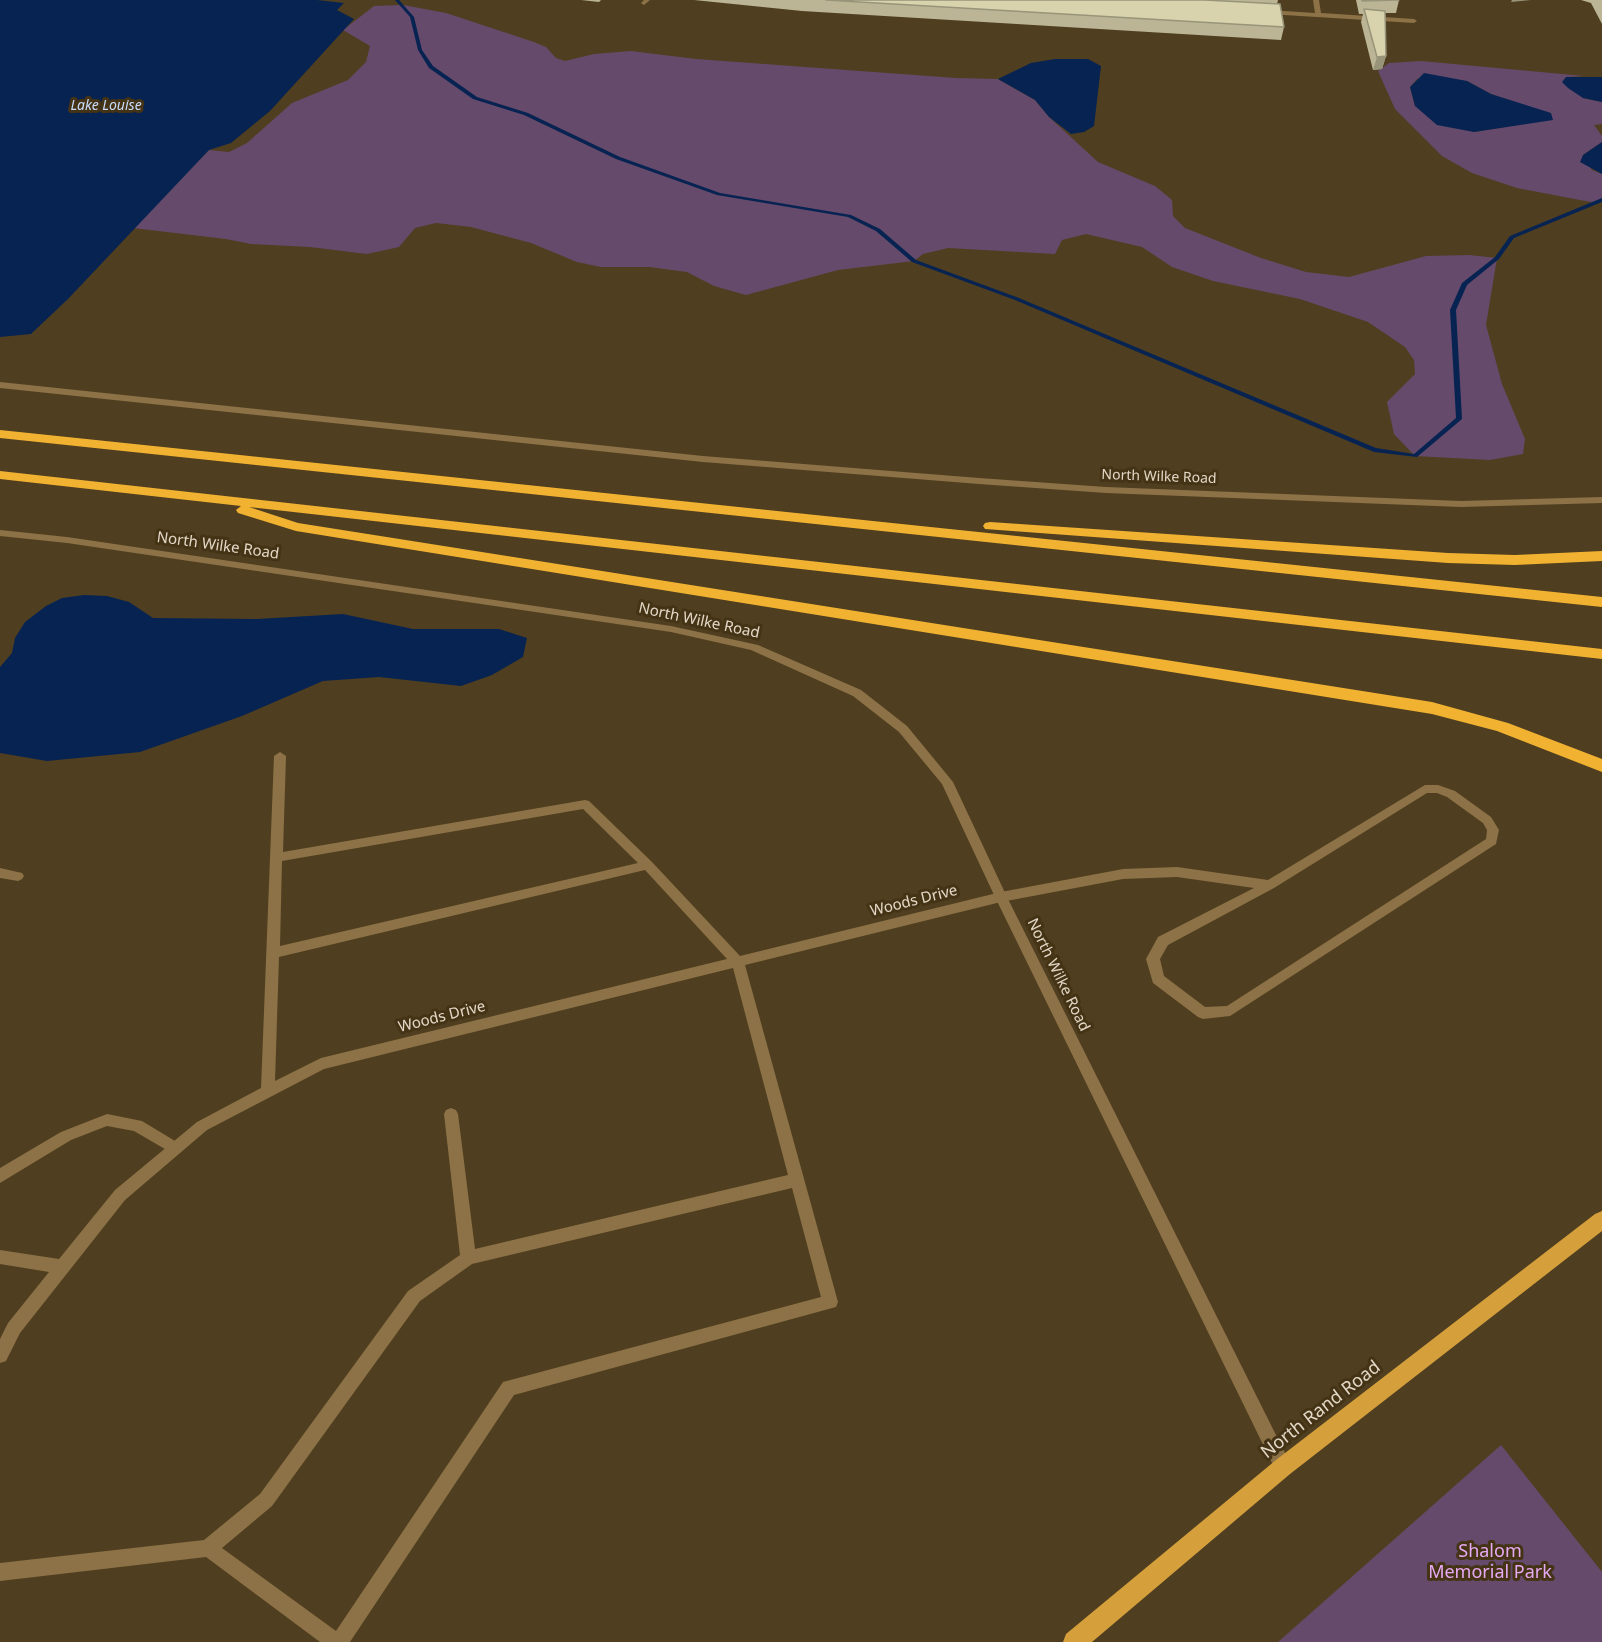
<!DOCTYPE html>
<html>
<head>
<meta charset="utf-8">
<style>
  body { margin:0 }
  canvas { display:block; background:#4f3e1f }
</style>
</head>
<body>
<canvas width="1602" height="1642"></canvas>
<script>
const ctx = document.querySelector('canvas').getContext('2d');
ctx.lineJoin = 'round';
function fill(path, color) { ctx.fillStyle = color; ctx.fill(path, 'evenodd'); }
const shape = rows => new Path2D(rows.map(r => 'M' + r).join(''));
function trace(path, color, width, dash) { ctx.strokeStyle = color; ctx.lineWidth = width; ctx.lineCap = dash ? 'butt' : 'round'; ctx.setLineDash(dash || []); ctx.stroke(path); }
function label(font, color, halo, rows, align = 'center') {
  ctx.font = font + ' "Noto Sans",sans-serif'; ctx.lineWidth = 6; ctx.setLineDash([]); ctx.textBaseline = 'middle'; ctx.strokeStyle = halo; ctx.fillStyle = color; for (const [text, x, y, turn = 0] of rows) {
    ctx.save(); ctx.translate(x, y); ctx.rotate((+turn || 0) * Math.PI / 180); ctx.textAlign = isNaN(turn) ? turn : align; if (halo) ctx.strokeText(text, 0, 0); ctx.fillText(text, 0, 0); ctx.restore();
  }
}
fill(shape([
  [403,5,446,13,534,42,546,47,556,58,565,61,594,54,631,51,696,59,956,78,998,79,1035,100,1049,117,1098,162,1155,186,1172,200,1173,216,1185,228,1261,258,1306,272,1349,277,1426,256,1469,255,1497,258,1486,325,1502,384,1525,439,1523,454,1490,460,1415,456,1394,434,1387,402,1415,374,1414,360,1405,347,1368,322,1300,299,1213,281,1172,267,1142,247,1086,234,1062,240,1055,254,948,248,923,254,914,261,838,270,746,295,714,286,687,272,649,267,601,267,577,262,531,243,471,227,445,224,436,223,415,228,399,247,367,254,310,247,251,244,226,239,133,228,209,150,229,152,247,143,292,103,348,80,366,62,370,46,343,30,374,6],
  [1421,61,1584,76,1566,77,1583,98,1602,102,1602,124,1594,125,1602,136,1602,142,1583,155,1592,170,1602,174,1602,200,1596,203,1517,188,1472,173,1442,156,1395,109,1378,71,1389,63],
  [1417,79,1467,81,1491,94,1553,119,1474,132,1415,106,1410,87],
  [1501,1445,1602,1572,1602,1642,1278,1642]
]), '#654a6b');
fill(shape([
  [0,0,317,0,344,3,337,10,354,19,270,111,231,143,209,150,68,299,31,334,0,337],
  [1055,59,1088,59,1101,66,1094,126,1084,132,1071,134,1049,117,1035,100,998,79,1031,63],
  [1424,73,1467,81,1491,94,1551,113,1553,120,1474,132,1437,125,1415,106,1410,87],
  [1566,77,1602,77,1602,102,1583,98,1568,88,1562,82],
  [1602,142,1602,174,1580,162,1583,155],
  [84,595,107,596,129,602,153,618,257,619,343,614,413,629,499,629,527,638,523,657,492,675,461,686,379,677,323,681,242,716,140,752,47,761,0,753,0,667,12,653,15,638,25,622,46,606,62,598]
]), '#072352');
fill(shape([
  [395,0,399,0,414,17,422,50,433,66,477,97,528,113,620,157,720,193,851,215,880,229,916,260,1019,298,1376,448,1414,454,1456,418,1450,310,1462,283,1495,257,1510,236,1602,198,1602,202,1514,238,1499,259,1467,285,1456,310,1462,419,1417,457,1374,452,1015,300,912,262,876,231,848,217,717,195,616,159,524,115,473,99,429,68,418,50,410,17,395,0]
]), '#072352');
fill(shape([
  [1425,785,1438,785,1455,791,1491,817,1499,830,1496,844,1230,1016,1203,1019,1198,1017,1153,983,1146,959,1158,937,1254,888,1177,877,1123,879,1001,902,997,900,995,897,997,894,1001,892,1123,869,1177,867,1268,880,1425,785],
  [1427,793,1437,793,1447,797,1483,823,1487,830,1486,839,1227,1006,1205,1007,1164,976,1160,959,1168,945,1274,888,1427,793],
  [107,1114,142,1121,180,1144,182,1148,180,1152,175,1154,170,1152,134,1131,107,1126,71,1140,0,1183,0,1168,61,1132,107,1114]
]), '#8c7246');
fill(shape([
  [644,0,650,0,644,5,641,3,644,0],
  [1313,0,1319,0,1321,13,1414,19,1417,21,1414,23,1268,14,1265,12,1268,10,1315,13,1313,0],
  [0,382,703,456,979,478,1106,487,1461,501,1602,497,1602,503,1461,507,1106,493,979,484,703,462,0,388,0,382],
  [280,752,286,756,283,852,585,800,589,801,652,862,740,956,1001,892,1005,894,1007,897,1005,900,1001,902,745,965,838,1302,836,1307,514,1395,350,1642,320,1642,206,1557,0,1581,0,1563,204,1540,260,1494,408,1291,460,1255,444,1114,446,1110,451,1108,456,1110,458,1114,475,1249,788,1175,733,968,324,1069,207,1130,125,1200,20,1333,6,1361,0,1363,0,1339,8,1323,49,1272,0,1264,0,1250,59,1259,115,1190,197,1122,261,1088,274,756,280,752],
  [583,809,638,863,280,946,282,861,583,809],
  [645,870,727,959,321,1058,275,1081,279,957,645,870],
  [792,1188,821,1297,503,1382,336,1631,222,1548,272,1506,420,1301,472,1264,792,1188],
  [0,868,22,873,24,876,22,879,18,881,0,878,0,868]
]), '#8c7246');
fill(shape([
  [0,530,67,537,671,626,758,645,861,690,907,726,953,782,1007,897,1289,1461,1291,1467,1289,1473,1283,1475,1277,1473,995,897,942,784,899,732,853,696,751,650,671,632,67,543,0,536,0,530]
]), '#8c7246');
fill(shape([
  [1602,1211,1602,1231,1290,1474,1092,1642,1063,1642,1066,1634,1276,1460,1595,1214,1602,1211]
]), '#d5a03c');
fill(shape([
  [0,430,1602,597,1602,607,0,438,0,430],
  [0,471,1602,649,1602,659,249,507,298,523,1432,702,1508,723,1602,759,1602,772,1497,731,1432,714,296,531,238,513,236,510,241,506,0,479,0,471],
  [990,522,1448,553,1515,555,1602,551,1602,561,1515,565,1448,563,985,529,983,526,985,523,990,522]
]), '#f1b232');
fill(shape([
  [581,0,601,0,599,2],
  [694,0,1278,0,1277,4,1284,27,1281,40,802,11],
  [1356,0,1399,0,1396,13,1385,13,1386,56,1382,69,1373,70,1361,22,1363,14,1359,14],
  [1581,0,1602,0,1602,24,1591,3]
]), '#bbb595');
fill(shape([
  [1512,0,1531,0,1511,2],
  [1386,56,1382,69,1373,70,1377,57]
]), '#989479');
const building = shape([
  [826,0,1205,0,1280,4,1284,27,826,0],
  [1362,0,1399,0,1362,1,1362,0],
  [1364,9,1385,11,1386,56,1377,57,1364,9]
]);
fill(building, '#d9d3ad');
trace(building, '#989479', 1.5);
label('italic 14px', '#c9ddfd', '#443315', [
  ["Lake Louise",106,106]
]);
label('14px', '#e3d8c7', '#443315', [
  ["North Wilke Road",1159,477,2]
]);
label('15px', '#e3d8c7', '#443315', [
  ["North Wilke Road",218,546,8],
  ["North Wilke Road",699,621,12],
  ["Woods Drive",914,901,-14],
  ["North Wilke Road",1058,975,64],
  ["Woods Drive",442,1017,-14]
]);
label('18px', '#e3d8c7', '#443315', [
  ["North Rand Road",1321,1410,-38]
]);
label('18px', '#e6a9f4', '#443315', [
  ["Shalom",1490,1552],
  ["Memorial Park",1490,1573]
]);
</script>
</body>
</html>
